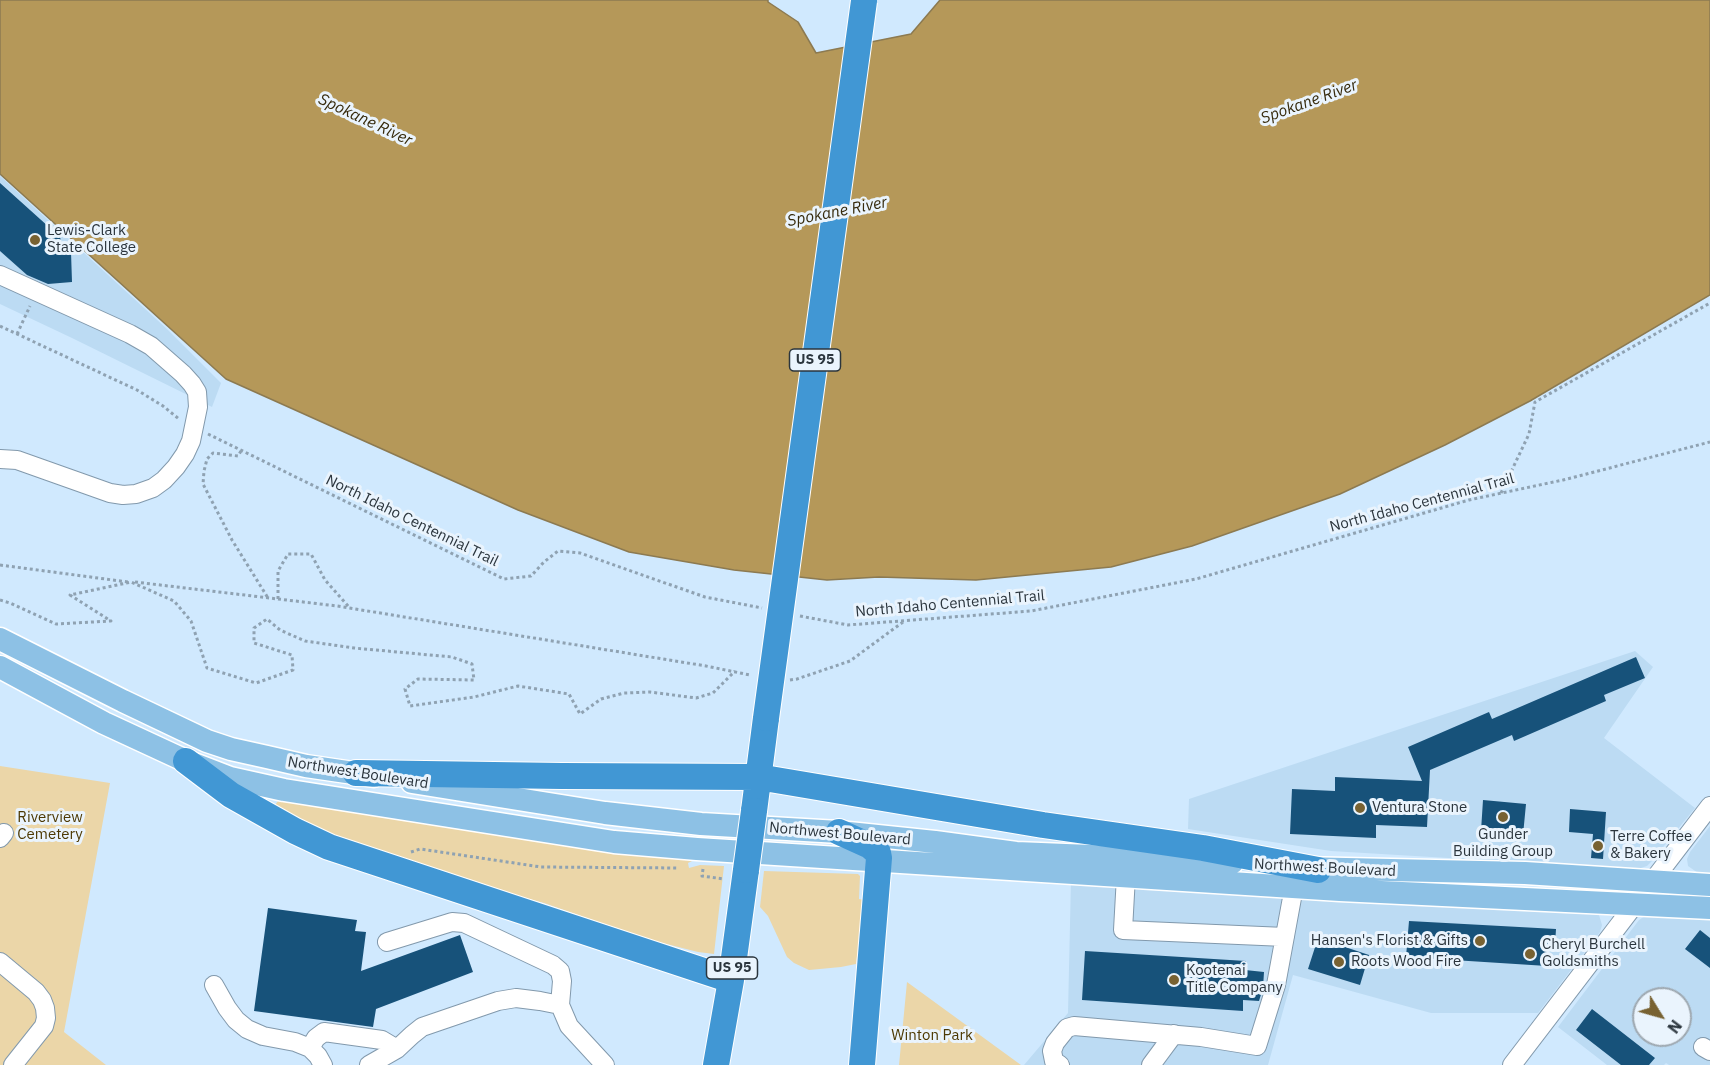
<!DOCTYPE html>
<html>
<head>
<meta charset="utf-8">
<style>
  body { margin:0 }
  #map { position:relative; width:1710px; height:1065px; overflow:hidden; background:#d0e9fe; font-family:"IBM Plex Sans",sans-serif }
  canvas { display:block }
  .north { position:absolute; left:1632px; top:987px; width:60px; height:60px; box-sizing:border-box; background:#eaf4fd; border:2px solid #9ea8b0; border-radius:50%; rotate:127deg; font-size:16px; font-weight:700; line-height:24px; text-align:center; color:#2b353d }
  .north::after { content:''; display:block; margin:auto; width:21px; height:27px; background:#786232; clip-path:polygon(50% 0,100% 100%,50% 72%,0 100%) }
</style>
</head>
<body>
<div id="map">
<canvas width="1710" height="1065"></canvas>
<div class="north">N</div>
</div>
<script>
const ctx = document.querySelector('canvas').getContext('2d');
ctx.lineJoin = 'round';
function fill(path, color) { ctx.fillStyle = color; ctx.fill(path, 'evenodd'); }
const shape = rows => new Path2D(rows.map(r => 'M' + r).join(''));
function trace(path, color, width, dash) { ctx.strokeStyle = color; ctx.lineWidth = width; ctx.lineCap = dash ? 'butt' : 'round'; ctx.setLineDash(dash || []); ctx.stroke(path); }
function label(font, color, halo, rows, align = 'center') {
  ctx.font = font + ' "IBM Plex Sans",sans-serif'; ctx.lineWidth = 6; ctx.setLineDash([]); ctx.textBaseline = 'middle'; ctx.strokeStyle = halo; ctx.fillStyle = color; for (const [text, x, y, turn = 0] of rows) {
    ctx.save(); ctx.translate(x, y); ctx.rotate((+turn || 0) * Math.PI / 180); ctx.textAlign = isNaN(turn) ? turn : align; if (halo) ctx.strokeText(text, 0, 0); ctx.fillText(text, 0, 0); ctx.restore();
  }
}
fill(shape([
  [0,176,167,329,221,383,212,407,72,338,0,304],
  [1635,651,1653,667,1604,738,1695,808,1651,862,1647,866,1641,868,1633,869,1331,851,1188,829,1189,799],
  [1710,826,1710,873,1698,873,1688,866,1687,859,1690,852],
  [1071,880,1592,910,1599,915,1602,925,1600,932,1538,1013,1431,1013,1293,975,1268,1065,1024,1065,1068,1013],
  [1648,914,1710,918,1710,1065,1669,1065,1666,1063,1664,1065,1607,1065,1558,1027,1639,920],
  [1644,999,1680,999,1680,1035,1644,1035]
]), '#bcdbf3');
fill(shape([
  [0,766,110,783,64,1032,106,1065,0,1065],
  [282,800,700,857,688,863,689,868,700,865,724,866,714,954,698,952,647,939,544,903,481,886,297,823,276,808,275,805,278,801],
  [764,871,858,874,860,876,859,899,865,900,856,964,841,967,809,970,794,963,787,957,768,916,760,907],
  [907,982,1021,1065,899,1065]
]), '#ebd6a8');
const water = shape([
  [0,0,768,0,768,2,798,22,816,53,911,34,940,0,1710,0,1710,295,1530,401,1445,445,1340,494,1192,546,1111,567,976,580,879,577,827,580,734,570,629,552,518,510,226,379,0,174,0,0]
]);
fill(water, '#b59859');
trace(water, '#8c7a51', 1.5);
fill(shape([
  [0,183,60,237,61,241,71,252,72,282,48,284,27,275,0,251],
  [1636,657,1645,678,1604,695,1606,701,1514,741,1512,735,1430,770,1427,827,1376,825,1376,838,1290,834,1292,789,1335,791,1335,777,1422,781,1408,747,1489,712,1492,719],
  [1483,800,1526,804,1523,835,1481,831],
  [1570,809,1606,812,1603,859,1591,858,1593,834,1569,832],
  [268,908,357,920,355,931,366,932,361,971,460,935,473,972,376,1009,373,1027,254,1011],
  [1409,921,1556,929,1555,945,1548,944,1547,966,1406,957],
  [1700,930,1710,938,1710,968,1685,949],
  [1318,938,1369,955,1360,985,1308,969],
  [1085,951,1246,961,1245,970,1264,972,1263,988,1259,1001,1243,1000,1243,1011,1082,1000],
  [1592,1009,1655,1058,1649,1065,1621,1065,1576,1030]
]), '#17527a');
const minor = shape([
  [0,275,130,334,151,346,183,374,192,384,197,392,198,407,191,441,185,454,176,467,164,480,153,488,136,494,123,495,110,493,17,460,0,459],
  [0,838,4,833],
  [1126,876,1123,930,1285,937],
  [387,942,452,922,464,923,553,965,560,971,562,981,560,1005],
  [0,962,36,992,42,1000,45,1008,46,1018,44,1026,13,1065],
  [214,985,227,1008,236,1020,247,1029,263,1036,295,1042,310,1048,318,1056,323,1065],
  [1703,1047,1710,1051],
  [310,1048,316,1038,324,1032,382,1040,397,1049],
  [369,1065,397,1049,412,1035,422,1027,498,1001,516,998,540,1001,560,1005,569,1026,605,1065],
  [1060,1065,1054,1061,1052,1051,1055,1043,1067,1028,1074,1026,1201,1037,1257,1046,1276,985,1294,887],
  [1151,1065,1174,1034],
  [1512,1065,1710,806]
]);
const major = shape([
  [0,639,123,701,207,741,231,749,267,757,306,766,374,776],
  [0,667,104,723,186,761,230,778,284,790,614,842,697,849,1340,890,1710,908],
  [412,782,605,813,701,824,839,832,935,842,1016,853,1189,860,1232,863],
  [1301,868,1525,873,1710,885]
]);
const highway = shape([
  [186,761,231,795,295,831,329,847,731,980],
  [356,773,562,776,758,777,1043,825,1203,848,1318,870],
  [754,811,766,718],
  [839,832,870,846,878,853,879,858,862,1065],
  [716,1065,731,980,746,870]
]);
trace(minor, '#8299ac', 20);
trace(major, '#fff', 25);
trace(highway, '#fff', 28);
trace(shape([
  [0,326,137,390,163,406,179,419],
  [17,334,30,306],
  [208,434,504,579,531,576,544,562,558,551,580,553,705,597,762,608],
  [241,451,238,456,213,453,207,459,204,471,203,484,232,540,268,598],
  [1501,493,1529,434,1535,402,1710,303],
  [0,565,128,582],
  [135,582,337,606,706,666,750,675],
  [278,599,278,571,288,554,311,554,325,580,349,607],
  [0,600,10,603,56,624,111,621,70,595,131,582,174,601,191,621,207,668,256,683,293,670,292,655,254,643,254,628,267,619,280,630,305,641,354,648,452,657,472,664,474,680,418,679,405,689,410,706,474,697,518,686,569,694,580,714,601,699,624,693,650,692,696,698,713,693,735,671],
  [800,616,848,625,1031,611,1196,579,1469,500,1563,480,1710,442],
  [790,680,797,679,850,661,903,622],
  [411,852,420,849,427,850,541,867,679,868],
  [703,869,702,876,724,879]
]), '#8fa2b2', 3, [3, 3]);
trace(minor, '#fff', 18);
trace(major, '#8dc1e5', 22);
trace(highway, '#4197d4', 26);
const highwayBridge = shape([
  [766,718,864,1],
  [746,870,754,811]
]);
trace(highwayBridge, '#fff', 28, []);
trace(highwayBridge, '#4197d4', 26);
for (const [x, y, r, color] of [
  [35,240,6,"#786232"],
  [1360,808,6,"#786232"],
  [1503,817,6,"#786232"],
  [1598,846,6,"#786232"],
  [1480,941,6,"#786232"],
  [1530,954,6,"#786232"],
  [1339,962,6,"#786232"],
  [1174,980,6,"#786232"]
]) { const dot = new Path2D(); dot.arc(x, y, r, 0, 2 * Math.PI); ctx.fillStyle = color; ctx.fill(dot); trace(dot, '#eaf4fd', 2); }
for (const [x, y, w] of [
  [815,360,51],
  [732,968,51]
]) { const box = new Path2D(); box.roundRect(x - w / 2, y - 11, w, 22, 4.5); ctx.fillStyle = '#eaf4fd'; ctx.fill(box); trace(box, '#2b353d', 1.5); }
label('bold 14px', '#2b353d', null, [
  ["US 95",815,360],
  ["US 95",732,968]
]);
label('15px', '#2b353d', '#eaf4fd', [
  ["Lewis-Clark",47,231],
  ["State College",47,248],
  ["Ventura Stone",1372,808],
  ["Gunder",1503,835,"center"],
  ["Building Group",1503,852,"center"],
  ["Terre Coffee",1610,837],
  ["& Bakery",1610,854],
  ["Hansen's Florist & Gifts",1468,941,"right"],
  ["Cheryl Burchell",1542,945],
  ["Goldsmiths",1542,962],
  ["Roots Wood Fire",1351,962],
  ["Kootenai",1186,971],
  ["Title Company",1186,988]
], 'left');
label('15px', '#2b353d', '#eaf4fd', [
  ["North Idaho Centennial Trail",1422,503,-15],
  ["North Idaho Centennial Trail",412,521,26],
  ["North Idaho Centennial Trail",950,604,-5],
  ["Northwest Boulevard",358,773,9],
  ["Northwest Boulevard",840,834,5],
  ["Northwest Boulevard",1325,868,3]
]);
label('15px', '#4d3903', '#eaf4fd', [
  ["Riverview",50,818],
  ["Cemetery",50,835],
  ["Winton Park",932,1036]
]);
label('italic 16px', '#362a0c', '#eaf4fd', [
  ["Spokane River",1309,102,-20],
  ["Spokane River",365,120,25],
  ["Spokane River",837,212,-11]
]);
</script>
</body>
</html>
